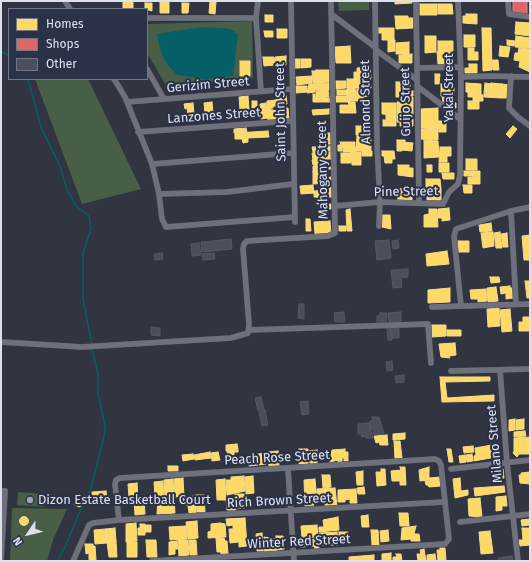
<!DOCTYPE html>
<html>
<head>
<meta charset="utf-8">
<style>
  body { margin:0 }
  #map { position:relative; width:531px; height:562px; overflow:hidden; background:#313441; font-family:"Fira Sans",sans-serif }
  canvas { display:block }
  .frame { position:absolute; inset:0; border:2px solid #dce0ef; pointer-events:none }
  .legend { position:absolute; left:8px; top:8px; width:140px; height:72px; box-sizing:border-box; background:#2b3147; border:1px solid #72778a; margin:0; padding:5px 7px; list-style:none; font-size:12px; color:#dce0ef }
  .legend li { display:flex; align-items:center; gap:8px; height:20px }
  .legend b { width:20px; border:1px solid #72778a }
  .north { position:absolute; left:8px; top:514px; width:40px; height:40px; -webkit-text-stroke:3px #2b3147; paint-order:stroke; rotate:235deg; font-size:11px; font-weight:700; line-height:16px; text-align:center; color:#dce0ef }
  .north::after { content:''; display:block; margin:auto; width:14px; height:18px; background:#dce0ef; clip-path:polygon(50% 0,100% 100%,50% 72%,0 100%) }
</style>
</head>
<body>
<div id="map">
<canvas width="531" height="562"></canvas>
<div class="frame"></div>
<ul class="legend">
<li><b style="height:11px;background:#ffd966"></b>Homes</li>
<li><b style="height:11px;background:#e06666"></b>Shops</li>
<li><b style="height:11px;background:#4b4e5d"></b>Other</li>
</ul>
<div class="north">N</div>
</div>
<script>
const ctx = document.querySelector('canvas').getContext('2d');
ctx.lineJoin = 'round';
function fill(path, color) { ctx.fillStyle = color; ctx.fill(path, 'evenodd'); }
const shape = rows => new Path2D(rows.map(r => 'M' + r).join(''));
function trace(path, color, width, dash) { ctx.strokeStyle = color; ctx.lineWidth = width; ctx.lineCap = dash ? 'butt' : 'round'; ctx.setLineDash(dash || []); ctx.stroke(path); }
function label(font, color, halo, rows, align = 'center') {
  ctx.font = font + ' "Fira Sans",sans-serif'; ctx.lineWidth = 4; ctx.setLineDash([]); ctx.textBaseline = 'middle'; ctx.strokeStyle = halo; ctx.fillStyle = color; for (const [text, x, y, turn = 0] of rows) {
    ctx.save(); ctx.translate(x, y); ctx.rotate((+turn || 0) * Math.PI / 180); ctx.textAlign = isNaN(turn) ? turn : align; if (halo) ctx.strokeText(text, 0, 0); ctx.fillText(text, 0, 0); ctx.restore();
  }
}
fill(shape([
  [338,1,369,1,369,10,339,11],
  [252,21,253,78,167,87,147,53,147,24],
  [35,79,88,79,141,189,82,204],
  [18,492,44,494,43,507,17,505],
  [12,508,67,509,53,540,47,561,10,561]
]), '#485e46');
fill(shape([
  [202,27,230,29,238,34,233,76,204,79,177,75,165,61,160,49,157,34]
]), '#045f67');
const homes = shape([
  [395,1,412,1,412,3,395,4,395,1],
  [123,2,133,2,133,9,123,9,123,2],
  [160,2,169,2,169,13,160,13,160,2],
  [210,2,216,2,215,14,209,13,210,2],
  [145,3,152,3,152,11,145,9,145,3],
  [182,3,189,3,188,13,182,13,182,3],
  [420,4,437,4,437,15,420,15,420,4],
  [438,4,452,4,453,14,438,14,438,4],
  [466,14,477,14,477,24,463,23,463,16,466,16,466,14],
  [265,15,273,15,273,22,265,22,265,15],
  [395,16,408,16,408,18,413,18,413,28,396,29,395,16],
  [516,22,530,23,530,36,515,34,516,22],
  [378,28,394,28,394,40,382,40,382,33,378,33,378,28],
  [482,28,491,28,492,70,483,71,482,28],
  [277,29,287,29,287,38,277,38,277,29],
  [264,31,273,31,273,37,265,37,264,31],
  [464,35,475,35,475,47,464,47,464,35],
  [425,36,436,36,436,52,425,53,425,36],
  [516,36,530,38,530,48,515,47,516,36],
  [388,40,395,40,395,51,388,52,388,40],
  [507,40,515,41,514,46,507,45,507,40],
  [438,41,453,41,453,51,438,52,438,41],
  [409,42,409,54,396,54,396,43,409,42],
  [350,46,351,63,336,63,335,47,350,46],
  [500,46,510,47,508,57,499,56,500,46],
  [468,48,474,48,474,52,478,52,478,60,468,60,468,48],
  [519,48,530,49,530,72,519,67,520,61,514,60,515,53,518,53,519,48],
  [437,52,453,52,453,64,438,64,437,52],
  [412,54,412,63,399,63,399,55,412,54],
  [286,56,286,65,276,66,275,57,286,56],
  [263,57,274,57,275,65,264,66,263,57],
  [294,59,300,59,300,68,295,68,294,59],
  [301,59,311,59,311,67,301,68,301,59],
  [492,60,498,60,499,70,493,70,492,60],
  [240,61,250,61,250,76,240,76,240,61],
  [469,64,477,64,477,73,465,73,465,68,469,68,469,64],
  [370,67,371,78,354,79,354,72,357,72,357,68,370,67],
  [316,70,329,70,329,82,317,83,316,70],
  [312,71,316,71,317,83,313,83,312,71],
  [435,74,440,74,439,84,435,84,435,74],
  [312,76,312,83,297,85,296,77,312,76],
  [370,78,371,88,355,88,355,79,370,78],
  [347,79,355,79,355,90,347,90,347,79],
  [336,81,346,81,346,88,336,89,336,81],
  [396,82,403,82,403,97,396,97,396,82],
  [329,83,329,90,315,90,315,92,307,93,309,84,329,83],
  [403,83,410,83,410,91,403,91,403,83],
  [466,83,481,84,481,94,466,92,466,83],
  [485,83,491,84,490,93,484,92,485,83],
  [491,83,502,84,501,94,490,93,491,83],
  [441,84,454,84,454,96,441,96,441,84],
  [502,84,509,85,508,98,501,98,502,84],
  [296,86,307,86,307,92,296,93,296,86],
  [357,89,368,89,368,96,363,97,363,101,357,101,357,89],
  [328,90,329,97,316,98,316,91,328,90],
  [337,90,347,90,347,95,337,95,337,90],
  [347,90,350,90,350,102,336,102,336,96,347,96,347,90],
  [350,90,356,90,357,101,350,101,350,90],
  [413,91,413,96,403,96,403,92,413,91],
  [468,92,483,95,483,101,473,101,473,97,468,97,468,92],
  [484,93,501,94,501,98,484,97,484,93],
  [313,94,315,94,315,98,330,98,330,102,313,102,313,94],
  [276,95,286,95,287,104,277,105,276,95],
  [248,96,249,109,240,110,239,97,248,96],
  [442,96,452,96,452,102,443,102,442,96],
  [403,97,413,97,413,110,397,110,397,102,403,102,403,97],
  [276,100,276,106,273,106,273,108,267,109,267,101,276,100],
  [252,101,257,101,257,109,252,109,252,101],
  [468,101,479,101,479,109,468,109,468,101],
  [212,102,213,113,205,113,204,103,212,102],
  [348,102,355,102,356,113,340,113,340,105,349,105,348,102],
  [446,102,456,103,456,108,446,107,446,102],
  [193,103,194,114,188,115,187,108,185,109,184,104,193,103],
  [266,103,268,118,261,119,260,104,266,103],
  [382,103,396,103,396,115,382,114,382,103],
  [279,108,288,108,289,119,280,119,279,108],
  [438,108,438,128,421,128,421,109,438,108],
  [267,109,278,111,279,120,268,121,267,109],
  [329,109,329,114,313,115,312,110,329,109],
  [397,110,413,110,413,126,400,126,400,122,397,122,397,110],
  [386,115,396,115,396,122,386,121,386,115],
  [383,120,386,120,386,122,396,122,396,126,383,126,383,120],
  [438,121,446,121,446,132,439,132,438,121],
  [356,126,371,126,371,135,356,135,356,126],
  [513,126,517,129,510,138,506,134,513,126],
  [246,128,247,132,234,133,234,129,246,128],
  [438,128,438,140,420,139,420,129,438,128],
  [268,131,269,137,248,138,248,142,243,143,242,139,235,139,235,133,268,131],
  [319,133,331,133,332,144,319,144,319,133],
  [357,136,371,136,371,151,356,151,357,136],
  [397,140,405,140,405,142,402,142,402,151,397,151,397,140],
  [424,140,438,141,439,157,424,158,424,140],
  [340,142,355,142,355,147,342,147,342,151,338,151,338,145,341,145,340,142],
  [403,142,413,143,412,151,402,150,403,142],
  [331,146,331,151,313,152,312,147,331,146],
  [343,147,356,147,356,152,343,152,343,147],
  [440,147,451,147,451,156,447,156,447,162,439,162,440,147],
  [362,151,372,151,372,156,362,156,362,151],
  [382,151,394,151,395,159,392,159,392,163,385,163,384,156,382,156,382,151],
  [318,152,319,159,313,160,312,153,318,152],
  [318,152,331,152,331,159,319,159,318,152],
  [351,152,361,152,361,165,352,165,351,152],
  [341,153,351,153,351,163,341,163,341,153],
  [326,159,326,165,313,165,312,160,326,159],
  [466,159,477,159,477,170,466,170,466,159],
  [439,163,449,163,449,172,439,172,439,163],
  [327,164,330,164,331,169,327,169,327,171,313,172,313,166,327,164],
  [398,165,409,165,409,168,413,168,413,177,398,175,398,165],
  [427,165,432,165,432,172,427,172,427,165],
  [464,171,473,171,473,176,464,176,464,171],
  [473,171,480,171,480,184,468,184,468,177,473,177,473,171],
  [313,172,327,172,327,178,331,177,331,183,313,184,313,172],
  [442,173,454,173,454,179,443,179,442,173],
  [426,179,440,179,441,188,426,188,426,179],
  [320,184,331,184,332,190,320,190,320,184],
  [313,185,314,193,301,194,300,186,313,185],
  [463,185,472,185,472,193,464,193,463,185],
  [412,188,412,201,398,201,397,189,412,188],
  [427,188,441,188,441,200,427,200,427,188],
  [331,190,332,197,314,197,314,191,331,190],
  [317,197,325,197,325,204,317,204,317,197],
  [323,204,331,204,331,209,323,209,323,204],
  [449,208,450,220,442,221,442,218,438,218,438,209,449,208],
  [350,209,352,231,347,231,346,210,350,209],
  [429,209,437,209,438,227,424,227,424,215,429,214,429,209],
  [381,215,390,215,391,229,382,227,381,215],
  [306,219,310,219,311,231,306,231,306,219],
  [330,221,331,233,315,234,314,222,330,221],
  [491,223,492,231,480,232,479,225,491,223],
  [339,226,346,226,346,231,339,231,339,226],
  [493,232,494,246,483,248,481,233,493,232],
  [500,232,502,248,496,248,494,233,500,232],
  [507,233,508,247,503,247,501,234,507,233],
  [530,235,530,260,524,260,522,236,530,235],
  [458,241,469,241,469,252,457,252,458,241],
  [447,251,449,264,427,266,426,254,447,251],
  [490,277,499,277,500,282,491,283,490,277],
  [525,281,530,281,530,298,527,298,525,281],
  [510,286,510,288,512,288,513,298,506,299,506,293,501,294,500,287,510,286],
  [496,287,498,301,488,302,487,288,496,287],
  [450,288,450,302,428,303,428,290,450,288],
  [486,289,487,301,478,302,478,299,471,299,470,290,486,289],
  [499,308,500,326,488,327,487,309,499,308],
  [510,309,512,331,502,332,500,310,510,309],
  [530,313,530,331,519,331,519,322,523,322,523,317,530,317,530,313],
  [432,325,446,325,446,336,432,337,432,325],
  [447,330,461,330,461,336,447,336,447,330],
  [455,343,456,355,449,356,450,358,441,357,439,344,455,343],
  [440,377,490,377,490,381,445,382,447,398,494,395,494,401,442,402,440,377],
  [515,419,515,430,509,431,509,420,515,419],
  [524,419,524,429,516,430,516,420,524,419],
  [525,431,526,436,514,437,514,432,525,431],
  [405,433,405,439,393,440,393,434,405,433],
  [387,435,388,445,380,445,379,442,376,443,374,436,387,435],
  [530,437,530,454,519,454,517,457,513,453,514,451,514,438,530,437],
  [394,441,400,441,402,458,395,459,394,441],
  [237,444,238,449,226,451,226,445,237,444],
  [492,445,492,448,495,447,496,457,474,461,474,456,476,455,475,448,492,445],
  [473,446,474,452,464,453,463,447,473,446],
  [299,449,308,449,308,464,299,464,299,449],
  [345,449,345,452,348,452,348,461,344,461,344,458,342,458,342,462,338,462,338,460,330,462,332,450,345,449],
  [447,449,451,449,453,462,449,462,447,449],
  [238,450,238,452,234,452,234,455,228,456,227,451,238,450],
  [317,450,317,463,316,465,311,465,310,463,309,451,317,450],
  [278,451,279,466,269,467,268,452,278,451],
  [210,452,211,458,195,460,194,455,210,452],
  [218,452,220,460,212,461,211,453,218,452],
  [265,453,266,464,259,465,258,454,265,453],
  [193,454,194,459,183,461,182,455,193,454],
  [472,454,473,461,467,462,466,455,472,454],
  [465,455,466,462,460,463,459,456,465,455],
  [249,458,258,458,258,465,249,466,249,458],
  [168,466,178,466,178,471,168,471,168,466],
  [400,467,405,467,406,485,400,485,400,481,392,481,391,471,401,470,400,467],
  [429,467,429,480,420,481,419,470,429,467],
  [381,469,385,469,386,485,377,486,376,472,381,472,381,469],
  [497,469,503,469,504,478,498,478,497,469],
  [363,471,363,485,357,485,356,472,363,471],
  [530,472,530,484,520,483,519,475,521,475,521,473,530,472],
  [322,475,330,475,331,487,323,488,322,475],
  [244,476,245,491,227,495,226,480,231,480,231,477,244,476],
  [253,476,254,493,246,494,245,477,253,476],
  [440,477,441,486,429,487,428,485,426,485,425,481,429,481,429,478,440,477],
  [183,478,184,496,175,497,174,479,183,478],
  [460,478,461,491,468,490,468,495,455,498,453,479,460,478],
  [173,479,174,496,165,497,164,480,173,479],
  [225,479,226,500,217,500,216,480,225,479],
  [315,479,317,502,313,503,314,505,305,506,304,480,315,479],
  [163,481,164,497,155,497,154,482,163,481],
  [137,483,138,499,129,498,128,484,137,483],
  [504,486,505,492,475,496,474,488,504,486],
  [364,487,365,494,358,494,357,488,364,487],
  [335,488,337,506,325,506,325,499,328,499,328,496,317,496,317,489,335,488],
  [356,489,357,503,350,503,350,499,345,500,345,502,338,502,338,490,356,489],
  [106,491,107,500,93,501,92,492,106,491],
  [235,494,244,494,245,508,236,508,235,494],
  [196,495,204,495,205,512,197,512,196,495],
  [195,496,196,505,186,505,185,502,183,502,183,498,185,497,195,496],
  [506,496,507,506,502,506,502,510,496,511,496,497,506,496],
  [174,497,175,513,157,514,158,498,174,497],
  [480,498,482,517,469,516,468,499,480,498],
  [76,499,82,501,80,507,74,505,76,499],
  [144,499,145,514,135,515,134,500,144,499],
  [226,499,235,499,236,510,227,510,226,499],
  [196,505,196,513,189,513,188,506,196,505],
  [399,513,408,513,409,526,400,526,399,513],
  [368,515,369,527,362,527,361,516,368,515],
  '19.5 521a4.5 4.5 0 1 1 9 0a4.5 4.5 0 1 1-9 0Z',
  [338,517,339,530,319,532,319,527,324,527,323,520,338,517],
  [245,518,247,546,239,547,239,542,230,543,229,529,233,529,233,525,227,526,226,519,245,518],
  [530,519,530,525,522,526,521,520,530,519],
  [197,521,198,538,188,539,186,522,197,521],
  [136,523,137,541,126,542,126,524,136,523],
  [220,523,225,524,226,537,208,538,208,532,211,531,211,524,220,523],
  [140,524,145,524,145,535,138,535,138,528,140,528,140,524],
  [145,525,151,525,151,532,145,532,145,525],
  [317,525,318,537,302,538,301,526,317,525],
  [186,526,187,539,170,540,169,527,186,526],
  [416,526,414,534,419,534,420,541,411,541,411,539,401,540,402,528,416,526],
  [115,528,116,541,107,542,106,529,115,528],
  [522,528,530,528,530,545,520,546,519,540,523,540,522,528],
  [106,529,107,543,95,544,94,530,106,529],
  [371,530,378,530,379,545,372,545,371,530],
  [388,530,389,541,381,542,380,531,388,530],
  [490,531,493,553,481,554,479,532,490,531],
  [337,532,338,545,320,545,319,533,337,532],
  [339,532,348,532,348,538,339,541,339,532],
  [262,533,263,551,257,551,256,534,262,533],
  [276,536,283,536,284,549,264,552,264,537,276,539,276,536],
  [216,538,224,538,225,541,227,541,228,554,221,554,221,552,217,552,216,538],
  [318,539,319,548,315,549,314,546,301,547,301,540,318,539],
  [146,540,156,540,157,557,147,557,146,540],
  [178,540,188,540,189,555,179,556,178,540],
  [189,540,196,540,197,555,190,555,189,540],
  [116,541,117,557,109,557,107,542,116,541],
  [177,541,178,549,175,549,175,554,169,555,169,542,177,541],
  [127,542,137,542,137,557,127,557,127,542],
  [85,544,93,544,93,546,95,546,96,560,89,560,89,553,86,554,85,544],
  [440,548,445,548,446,561,438,561,437,550,440,550,440,548],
  [424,549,426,561,418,561,417,554,421,554,420,550,424,549],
  [391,553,391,561,382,561,382,554,391,553],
  [396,554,401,554,402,561,393,561,393,557,397,557,396,554],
  [435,554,436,561,427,561,427,555,435,554],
  [374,555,374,561,349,561,349,557,374,555]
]);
fill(homes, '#ffd966');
trace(homes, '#f4db8f', 1);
const shops = shape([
  [516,1,527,2,527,14,513,13,513,2,516,1]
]);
fill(shops, '#e06666');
trace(shops, '#df8b8f', 1);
trace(shape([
  [1,51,9,56],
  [28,79,41,127,60,166,67,190,76,206,89,216,91,229,83,253,83,299,92,345],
  [59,561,59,557,66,545,77,518,91,488,104,437,105,426,98,393,98,374,92,349]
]), '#045f67', 1.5);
const building = shape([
  [231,239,232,249,202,252,201,242,231,239],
  [389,240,391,258,377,260,375,241,389,240],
  [398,240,399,248,393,249,392,241,398,240],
  [199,243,201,255,192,256,191,244,199,243],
  [162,253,163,259,155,260,154,254,162,253],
  [214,253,215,259,203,260,202,254,214,253],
  [408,269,408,277,401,278,402,287,393,288,391,270,408,269],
  [299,304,304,304,304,319,298,318,299,304],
  [344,312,345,322,335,322,334,313,344,312],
  [401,312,401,321,389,322,388,313,401,312],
  [380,313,387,313,386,323,377,324,377,316,380,315,380,313],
  [151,327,160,328,160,336,151,335,151,327],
  [387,328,391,328,392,340,388,340,387,328],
  [399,328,399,338,392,338,392,329,399,328],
  [392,361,393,370,387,371,386,362,392,361],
  [404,375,404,382,396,383,395,376,404,375],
  [261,397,264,409,258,411,255,398,261,397],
  [308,401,309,414,302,415,300,402,308,401],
  [265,410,268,425,262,426,259,412,265,410],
  [372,417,379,417,384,434,374,435,373,429,370,429,370,421,373,421,372,417],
  [369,423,373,438,366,438,365,436,362,437,361,434,358,434,358,424,369,423],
  [512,556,513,561,498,561,498,558,512,556]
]);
fill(building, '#4b4e5d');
trace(building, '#555862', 1);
const minor = shape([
  [65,1,70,9],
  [258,1,256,18,261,91],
  [291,1,295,222],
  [375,1,377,145,380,202,379,226],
  [416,1,419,203],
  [508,1,509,14,530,17],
  [331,14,375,47],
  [147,18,256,18],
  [376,50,417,80],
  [417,68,460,67],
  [147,69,164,99],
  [511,76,509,108,518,117,530,126],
  [461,77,493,76,530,77],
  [114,79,125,97,152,164,159,194,162,219,166,227,295,217],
  [417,86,460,119],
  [127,102,291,89],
  [138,132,292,121],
  [152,164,292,153],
  [159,194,227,192,293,184],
  [335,206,380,202,443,204,449,192,458,184,460,175,461,77,458,1],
  [511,211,516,304],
  [461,306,454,236,456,229,511,211,530,207],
  [432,307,530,304],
  [249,330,428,324,431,363],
  [1,342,82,347,231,338,248,333,249,324,243,249,244,244,247,241,328,236,335,233,331,1],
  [500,370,507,463,518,561],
  [451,371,530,369],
  [288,469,294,561],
  [451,469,530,460],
  [1,491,5,491,1,561],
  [119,520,115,484,116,480,120,478,435,459,439,461,441,465,449,539,445,544,152,561],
  [460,522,530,514],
  [73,561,89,525,93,523,119,520,444,502]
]);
trace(minor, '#4d505c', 6);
trace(minor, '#6e717c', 5.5);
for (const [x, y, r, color] of [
  [30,500,4,"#a0a4b2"]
]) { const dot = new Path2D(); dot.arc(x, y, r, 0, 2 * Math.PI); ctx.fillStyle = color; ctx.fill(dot); trace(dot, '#2b3147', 1.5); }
label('13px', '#dce0ef', '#2b3147', [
  ["Gerizim Street",208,85,-5],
  ["Yakal Street",449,88,-90],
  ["Almond Street",366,102,-91],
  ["Guijo Street",406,102,-91],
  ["Saint John Street",281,112,-91],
  ["Lanzones Street",214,116,-4],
  ["Mahogany Street",323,170,-91],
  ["Pine Street",406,192,-1],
  ["Milano Street",495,444,-95],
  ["Peach Rose Street",277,458,-3],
  ["Rich Brown Street",279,501,-3],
  ["Winter Red Street",299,542,-3]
]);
label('13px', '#dce0ef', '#2b3147', [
  ["Dizon Estate Basketball Court",38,500]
], 'left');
</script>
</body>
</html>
